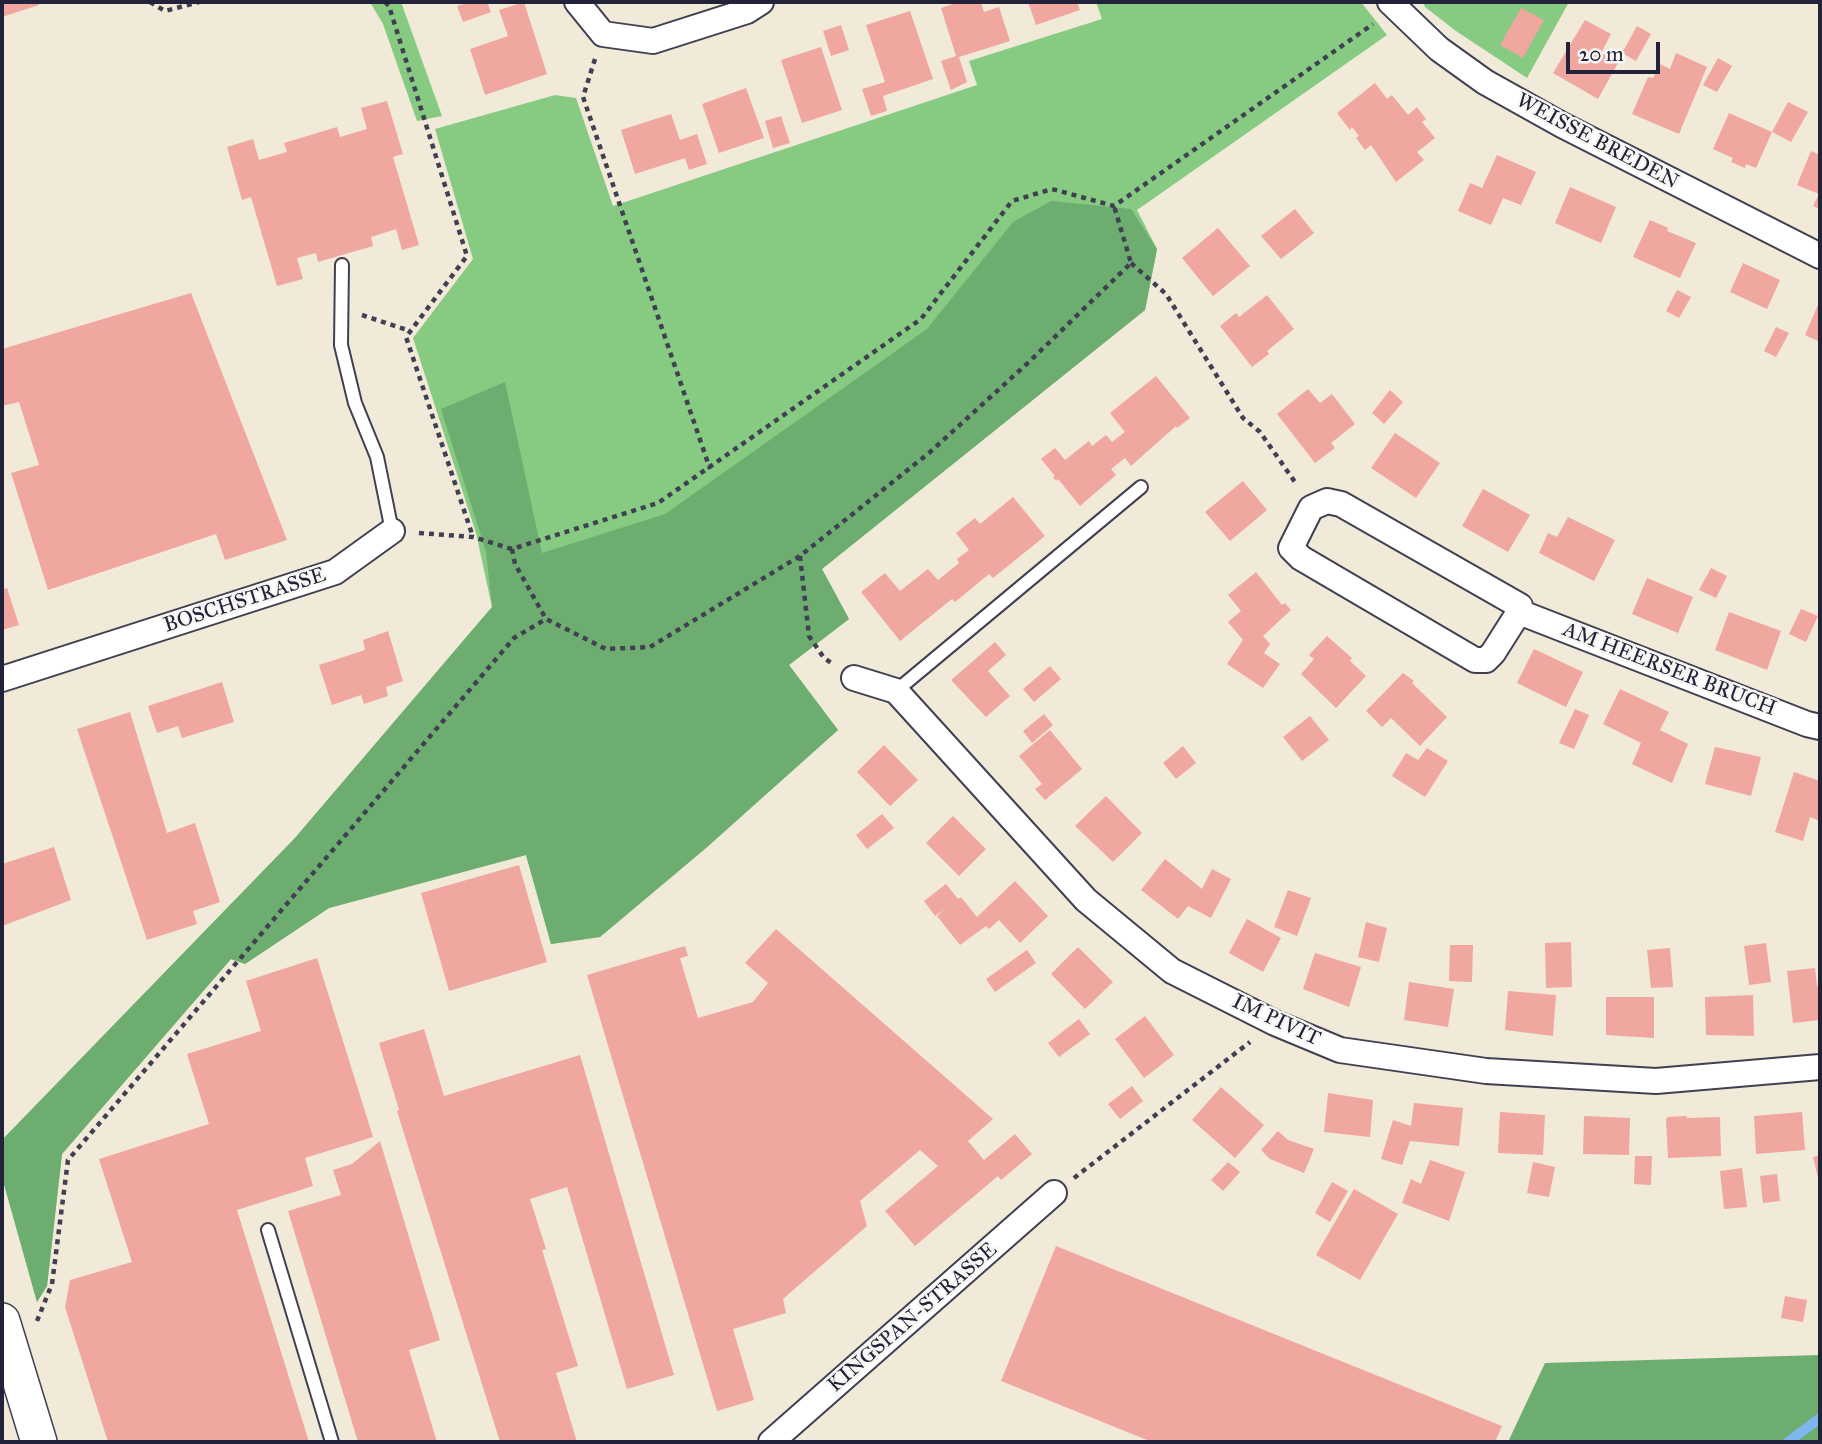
<!DOCTYPE html>
<html>
<head>
<meta charset="utf-8">
<style>
  body { margin:0 }
  #map { position:relative; width:1822px; height:1444px; overflow:hidden; background:#f1ead8; font-family:"IM FELL Great Primer",serif }
  canvas { display:block }
  .frame { position:absolute; inset:0; border:4px solid #22223b; pointer-events:none }
  .scale { position:absolute; left:1566px; top:42px; width:94px; height:32px; box-sizing:border-box; border:4px solid #22223b; border-top:0; padding-left:9px; font-size:21px; line-height:24px; white-space:nowrap; color:#22223b; -webkit-text-stroke:5px #f6f6f2; paint-order:stroke }
</style>
</head>
<body>
<div id="map">
<canvas width="1822" height="1444"></canvas>
<div class="frame"></div>
<div class="scale">20 m</div>
</div>
<script>
const ctx = document.querySelector('canvas').getContext('2d');
ctx.lineJoin = 'round';
function fill(path, color) { ctx.fillStyle = color; ctx.fill(path, 'evenodd'); }
const shape = rows => new Path2D(rows.map(r => 'M' + r).join(''));
function trace(path, color, width, dash) { ctx.strokeStyle = color; ctx.lineWidth = width; ctx.lineCap = dash ? 'butt' : 'round'; ctx.setLineDash(dash || []); ctx.stroke(path); }
function label(font, color, halo, rows, align = 'center') {
  ctx.font = font + ' "IM FELL Great Primer",serif'; ctx.lineWidth = 5; ctx.setLineDash([]); ctx.textBaseline = 'middle'; ctx.strokeStyle = halo; ctx.fillStyle = color; for (const [text, x, y, turn = 0] of rows) {
    ctx.save(); ctx.translate(x, y); ctx.rotate((+turn || 0) * Math.PI / 180); ctx.textAlign = isNaN(turn) ? turn : align; if (halo) ctx.strokeText(text, 0, 0); ctx.fillText(text, 0, 0); ctx.restore();
  }
}
fill(shape([
  [370,2,401,2,442,116,417,121,383,24],
  [1096,2,1361,2,1387,35,1137,210,1157,249,1145,310,822,569,849,619,789,665,838,730,706,848,600,937,551,944,526,855,329,908,245,964,231,959,62,1154,47,1286,37,1302,2,1177,2,1140,295,838,492,607,476,533,413,338,473,259,435,129,555,95,576,98,613,206,977,85,969,61,1102,19],
  [1423,2,1569,2,1527,78,1456,31,1425,7]
]), '#87ca82');
fill(shape([
  [1051,201,1131,209,1157,249,1145,310,822,569,849,619,789,665,838,730,706,848,600,937,551,944,526,855,329,908,245,964,231,959,62,1154,47,1286,37,1302,2,1177,2,1140,295,838,492,607,486,552,441,409,505,382,542,553,665,514,927,329,1013,222],
  [1820,1355,1820,1442,1508,1442,1545,1363]
]), '#6dae70');
trace(shape([
  [1788,1442,1820,1418]
]), '#7db7ee', 10);
fill(shape([
  [2,2,38,2,39,5,2,17],
  [471,2,487,2,491,12,463,22,457,6],
  [524,2,547,74,485,95,470,49,508,36,499,10],
  [960,2,981,2,984,12,999,7,1010,41,959,57,967,82,951,90,941,61,956,56,941,8],
  [1028,2,1077,2,1080,10,1036,25],
  [1521,8,1544,20,1523,58,1500,45],
  [910,11,933,79,883,96,887,111,871,116,862,89,885,82,866,25],
  [1585,20,1611,34,1601,53,1618,63,1598,99,1553,73],
  [841,25,849,50,831,56,823,31],
  [1637,26,1651,34,1636,61,1622,53],
  [821,47,842,110,802,123,781,60],
  [1676,53,1707,67,1679,134,1632,114,1648,77,1653,78,1660,64,1670,69],
  [1718,58,1732,66,1717,92,1703,85],
  [1375,83,1387,99,1392,95,1408,115,1417,107,1426,119,1422,122,1435,138,1417,152,1424,160,1396,182,1371,145,1365,150,1356,138,1359,136,1352,127,1350,130,1337,113],
  [746,88,764,138,719,153,702,104],
  [387,101,403,154,393,157,419,245,402,250,396,229,371,237,373,246,318,262,316,253,297,258,303,279,277,286,251,197,242,200,227,147,253,139,259,160,287,152,284,143,337,127,340,137,367,129,361,108],
  [1788,102,1808,112,1791,142,1772,132],
  [1729,113,1772,132,1756,168,1746,164,1745,168,1731,162,1733,158,1713,149],
  [671,114,680,140,697,134,707,164,689,170,685,158,635,174,621,130],
  [781,116,790,143,773,148,765,121],
  [1811,151,1820,155,1820,209,1813,206,1819,194,1797,185],
  [1497,155,1536,172,1521,205,1503,198,1491,225,1458,211,1470,183,1482,188],
  [1570,187,1616,207,1601,243,1555,223],
  [1295,209,1314,233,1281,259,1261,236],
  [1650,220,1668,228,1667,231,1696,243,1680,278,1633,257],
  [1218,228,1250,266,1213,296,1182,258],
  [1743,263,1780,280,1767,309,1730,292],
  [1677,290,1691,297,1679,318,1666,311],
  [191,293,287,540,225,560,216,534,48,590,11,473,39,465,19,402,2,406,2,349],
  [1267,295,1294,329,1267,351,1269,354,1252,367,1220,326,1236,313,1239,317],
  [1820,300,1820,342,1805,335],
  [1776,327,1789,333,1776,357,1764,351],
  [1156,376,1190,418,1177,428,1176,426,1131,466,1125,458,1111,469,1116,475,1080,506,1058,479,1056,481,1053,477,1055,476,1041,459,1055,448,1065,460,1089,441,1092,446,1106,435,1112,442,1125,432,1110,413],
  [1308,389,1320,403,1332,394,1355,424,1331,443,1335,448,1315,463,1277,414],
  [1390,390,1403,402,1384,424,1372,413],
  [1395,433,1440,463,1416,498,1371,468],
  [1243,481,1267,510,1230,541,1205,512],
  [1483,489,1530,515,1508,552,1462,526],
  [1013,497,1045,536,993,578,989,574,955,602,952,599,900,641,861,592,885,573,900,591,928,569,938,580,959,563,957,559,969,550,956,533,975,518,980,524],
  [1568,517,1615,540,1594,581,1539,553,1548,533,1557,537],
  [1711,568,1727,576,1716,598,1699,590],
  [1256,572,1282,605,1285,603,1291,610,1263,636,1270,644,1264,653,1280,664,1263,688,1227,664,1243,640,1228,622,1241,611,1228,595],
  [1647,578,1693,597,1678,633,1632,614],
  [7,588,19,625,2,630,2,590],
  [1801,609,1818,616,1806,642,1789,634],
  [1729,612,1781,631,1767,670,1715,650],
  [388,631,403,681,386,687,388,696,364,704,361,695,332,705,319,665,365,650,363,640],
  [1327,636,1352,658,1350,661,1366,676,1336,708,1301,674,1314,659,1309,655],
  [995,642,1006,655,988,671,1010,696,986,717,951,680],
  [1534,649,1583,672,1566,707,1517,683],
  [1050,666,1061,679,1034,702,1023,689],
  [1403,673,1414,681,1412,683,1447,717,1420,746,1391,718,1382,727,1366,711],
  [222,682,234,722,182,738,178,726,157,733,148,706],
  [1620,689,1669,712,1660,730,1688,744,1672,783,1632,764,1641,743,1603,724],
  [1575,709,1589,715,1574,749,1559,743],
  [130,712,167,833,195,823,220,902,193,911,197,924,147,940,77,729],
  [1044,714,1053,725,1032,743,1023,731],
  [1310,716,1329,740,1302,761,1283,737],
  [1050,730,1082,769,1045,800,1035,789,1042,784,1019,756],
  [884,745,918,780,890,806,857,772],
  [1183,746,1196,763,1176,779,1163,763],
  [1715,747,1761,757,1751,796,1705,784],
  [1427,748,1448,761,1425,797,1392,776,1406,753,1418,760],
  [1794,772,1820,781,1820,821,1810,817,1803,841,1775,832],
  [1106,796,1142,833,1113,862,1075,826],
  [882,814,894,828,867,849,856,835],
  [953,816,986,849,959,876,926,843],
  [54,847,71,900,2,926,2,864],
  [1165,859,1202,889,1212,869,1231,879,1211,918,1188,906,1178,919,1141,890],
  [519,865,547,962,449,991,421,893],
  [1015,881,1048,916,1020,943,999,920,989,929,986,926,960,945,937,916,944,909,935,916,924,901,946,884,958,899,961,897,977,917],
  [1288,890,1311,898,1297,936,1274,927],
  [1247,919,1281,938,1263,972,1229,953],
  [1366,922,1387,928,1379,962,1358,957],
  [776,929,993,1119,968,1141,984,1160,1015,1134,1032,1154,1001,1180,998,1176,915,1246,885,1211,938,1166,920,1150,860,1201,867,1226,783,1299,786,1313,733,1329,754,1400,717,1411,587,975,685,946,688,956,680,958,698,1018,753,1002,768,983,745,963],
  [1571,942,1572,987,1546,988,1545,943],
  [1766,943,1771,982,1749,985,1744,946],
  [1450,945,1473,945,1472,982,1449,981],
  [1078,947,1113,982,1085,1009,1051,974],
  [1670,948,1673,987,1651,988,1647,950],
  [1027,950,1036,963,995,992,986,979],
  [1315,953,1361,967,1349,1007,1303,989],
  [317,958,373,1137,305,1158,313,1186,237,1210,309,1442,108,1442,65,1307,70,1280,132,1262,99,1159,209,1124,187,1054,261,1031,246,981],
  [1815,968,1817,986,1820,986,1820,1020,1793,1023,1787,971],
  [1409,982,1454,989,1448,1027,1404,1020],
  [1508,991,1556,995,1553,1036,1505,1030],
  [1753,995,1754,1036,1706,1035,1705,997],
  [1606,997,1654,997,1654,1038,1606,1035],
  [1145,1016,1174,1055,1144,1078,1115,1039],
  [1079,1019,1090,1034,1059,1057,1048,1043],
  [424,1029,444,1096,580,1055,674,1375,627,1389,567,1187,530,1199,546,1249,542,1250,578,1366,556,1373,577,1442,500,1442,397,1111,399,1110,379,1043],
  [1132,1086,1143,1101,1120,1119,1108,1104],
  [1221,1087,1264,1125,1235,1158,1192,1120],
  [1328,1093,1373,1100,1370,1137,1324,1132],
  [1414,1103,1463,1108,1459,1146,1410,1141,1402,1165,1381,1159,1393,1120,1411,1126],
  [1500,1112,1545,1115,1543,1155,1498,1153],
  [1802,1112,1805,1150,1756,1154,1754,1116],
  [1584,1116,1630,1118,1629,1155,1583,1154],
  [1687,1116,1687,1118,1720,1117,1721,1156,1668,1158,1666,1119,1668,1117],
  [1278,1131,1288,1140,1314,1149,1304,1173,1270,1159,1261,1150],
  [380,1141,440,1340,409,1350,437,1442,358,1442,288,1211,341,1195,333,1170,352,1164],
  [1820,1155,1820,1182,1819,1182,1813,1157],
  [1635,1156,1652,1156,1651,1185,1634,1184],
  [1430,1160,1465,1172,1449,1221,1402,1203,1411,1179,1421,1184],
  [1228,1162,1240,1172,1223,1191,1211,1180],
  [1533,1162,1555,1167,1549,1197,1527,1193],
  [1742,1168,1747,1207,1724,1209,1720,1171],
  [1777,1174,1780,1201,1763,1203,1760,1176],
  [1332,1182,1348,1191,1330,1222,1315,1213],
  [1354,1189,1398,1214,1360,1280,1316,1255],
  [1056,1246,1502,1426,1495,1442,1152,1442,1001,1381],
  [1785,1296,1807,1300,1803,1322,1781,1318]
]), '#f0a79f');
const service = shape([
  [342,265,341,345,355,403,377,457,392,531],
  [896,691,1141,487],
  [268,1230,332,1442]
]);
const minor = shape([
  [577,2,603,34,653,41,747,11,761,2],
  [1390,2,1439,49,1485,82,1562,125,1820,256],
  [1519,612,1493,653,1486,660,1475,660,1301,558,1291,548,1311,508,1327,501,1341,504,1520,606,1519,612,1807,724,1820,727],
  [854,678,896,691,1086,900,1172,971,1275,1023,1340,1050,1486,1071,1656,1081,1820,1067],
  [2,679,335,572,392,531],
  [771,1442,1054,1193]
]);
const secondary = shape([
  [2,1321,39,1442]
]);
trace(service, '#414053', 16);
trace(minor, '#414053', 28);
trace(secondary, '#414053', 38);
trace(shape([
  [150,2,165,11,199,2],
  [385,2,389,6,467,256,406,337,473,537],
  [595,59,583,97,710,469],
  [1131,263,1166,294,1243,418,1260,432,1297,485],
  [362,315,410,331],
  [419,533,473,537,512,549,658,503,921,319,1012,201,1052,189,1114,206,1373,24],
  [512,549,515,564,546,619],
  [800,556,809,636,824,658,833,664],
  [1074,1178,1250,1042],
  [37,1321,52,1284,68,1160,514,638,546,619,606,649,650,647,800,556,929,453,1030,361,1131,263,1114,206]
]), '#414053', 4.5, [5, 5]);
trace(service, '#fff', 12);
trace(minor, '#fff', 24);
trace(secondary, '#fff', 35);
label('21px', '#22223b', '#f6f6f2', [
  ["WEISSE BREDEN",1597,142,28],
  ["BOSCHSTRASSE",245,601,-18],
  ["AM HEERSER BRUCH",1669,670,21],
  ["IM PIVIT",1276,1021,25],
  ["KINGSPAN-STRASSE",913,1318,-41]
]);
</script>
</body>
</html>
